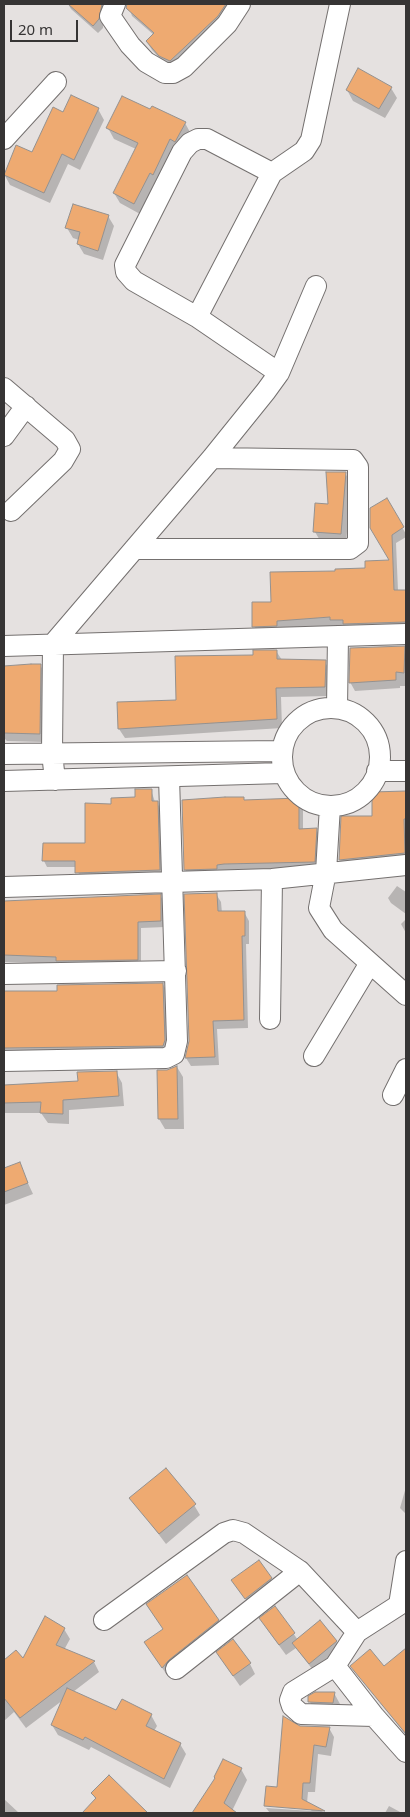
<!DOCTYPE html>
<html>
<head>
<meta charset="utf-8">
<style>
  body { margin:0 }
  #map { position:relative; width:410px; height:1817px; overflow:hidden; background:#e5e1e0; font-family:"Noto Sans",sans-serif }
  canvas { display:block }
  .frame { position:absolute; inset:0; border:5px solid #363434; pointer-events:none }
  .scale { position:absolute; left:10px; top:20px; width:68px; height:22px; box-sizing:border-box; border:2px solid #363434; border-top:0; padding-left:6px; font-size:15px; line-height:18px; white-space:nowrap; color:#363434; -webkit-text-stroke:4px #e5e1e0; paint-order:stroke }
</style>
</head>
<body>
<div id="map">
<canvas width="410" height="1817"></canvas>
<div class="frame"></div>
<div class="scale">20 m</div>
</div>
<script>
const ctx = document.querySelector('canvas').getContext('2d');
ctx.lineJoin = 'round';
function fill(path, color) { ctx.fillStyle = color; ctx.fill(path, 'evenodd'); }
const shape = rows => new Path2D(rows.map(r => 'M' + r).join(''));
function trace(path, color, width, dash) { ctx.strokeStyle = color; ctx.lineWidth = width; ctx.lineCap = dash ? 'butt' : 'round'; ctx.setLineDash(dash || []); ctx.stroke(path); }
fill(shape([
  [68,4,111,4,103,20,103,28,98,33,71,9],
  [128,4,179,4,199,21,203,4,237,4,175,69,165,64,152,50,147,42,154,35,132,16],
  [391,88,397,98,385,118,353,101,347,90],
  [98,109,104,120,80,170,68,164,50,203,10,185,4,174,32,154,64,114],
  [151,111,185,123,191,134,140,214,120,203,114,193,136,149,114,139,108,128],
  [108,216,114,226,103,260,84,254,78,244,79,240,73,238,67,228],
  [345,473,351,483,346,544,321,542,315,532],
  [386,500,406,534,406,537,396,543,398,591,406,591,406,632,336,629,334,626,281,629,259,635,254,626,272,603,336,573,366,569,391,562],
  [406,646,406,686,400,686,400,688,355,691,350,682,351,649],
  [276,651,282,660,325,662,330,671,329,696,281,697,282,728,125,738,119,729,177,701,254,656],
  [40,665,45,673,44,742,7,741,4,738,4,667],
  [151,790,155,802,161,808,163,876,80,879,77,867,47,867,44,861,86,845,112,805,137,798],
  [406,792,406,862,345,868,340,860,373,817,373,793],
  [243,799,245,801,298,800,303,808,303,830,316,829,321,838,319,871,190,878,185,869],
  [397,886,406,892,406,914,391,903,388,898],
  [216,894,221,902,222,913,244,912,249,921,249,944,246,944,248,1028,217,1029,219,1065,191,1066,186,1058],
  [160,895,164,902,165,927,141,928,141,966,4,962,4,901,77,901],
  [406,919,406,933,401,924],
  [163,984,167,992,167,1053,4,1058,4,991,59,992],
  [177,1067,183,1077,184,1129,165,1129,159,1119,167,1071],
  [116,1072,122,1083,124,1106,69,1110,69,1124,48,1123,41,1113,4,1113,4,1085,79,1083],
  [19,1164,33,1194,4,1205,4,1170],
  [406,1487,406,1514,400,1508],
  [131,1498,194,1505,200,1515,166,1544],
  [271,1579,277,1589,252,1609,233,1580],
  [147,1605,218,1620,223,1629,167,1675,150,1650,164,1630],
  [275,1608,298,1640,336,1641,342,1652,316,1674,296,1648,286,1655,267,1629,261,1619],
  [64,1629,70,1639,64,1650,94,1662,99,1672,73,1692,117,1712,151,1715,157,1726,154,1731,180,1744,186,1754,170,1788,91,1747,89,1750,58,1735,52,1725,63,1700,26,1728,14,1712,4,1721,4,1662,16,1652,23,1660],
  [406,1650,406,1735,351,1666,383,1668],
  [224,1663,250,1664,255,1674,240,1686],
  [334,1693,340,1704,339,1713,316,1712,310,1702],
  [300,1727,329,1728,334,1737,331,1756,318,1754,315,1792,308,1792,307,1803,325,1813,270,1813,266,1808,312,1811,279,1788],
  [241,1769,247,1780,232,1811,235,1813,198,1813,196,1810],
  [92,1793,143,1810,145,1813,84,1813,96,1800],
  [4,1799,19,1813,4,1813],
  [389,1806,402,1813,385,1813]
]), '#0003');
const building = shape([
  [68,4,102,4,99,19,93,26,68,4],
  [127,4,226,4,218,16,170,61,159,56,146,41,154,33,126,8,127,4],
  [358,68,392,87,379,109,346,90,358,68],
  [71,95,99,108,74,160,62,154,44,193,4,175,16,145,32,152,53,107,63,112,71,95],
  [122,96,150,109,152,106,186,122,175,142,170,139,153,175,150,173,134,204,113,193,138,143,106,128,122,96],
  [73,204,109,215,98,251,77,244,80,232,65,228,73,204],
  [326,472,346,472,341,534,313,532,315,503,328,504,326,472],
  [387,498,404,527,392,535,394,590,406,590,406,622,343,624,343,620,330,620,330,617,277,621,277,626,252,627,252,602,271,602,270,572,335,571,335,569,365,568,365,561,389,560,370,528,370,508,387,498],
  [405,646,404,673,396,672,396,680,349,683,350,648,405,646],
  [253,650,277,650,277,659,326,660,325,687,276,688,277,719,118,729,117,702,176,700,175,656,253,655,253,650],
  [31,664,41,664,40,734,4,733,4,666,31,664],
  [135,789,152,789,152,801,158,801,160,870,75,873,75,861,42,861,43,843,85,843,85,803,111,804,111,798,135,797,135,789],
  [406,791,406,819,404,819,405,853,339,860,341,816,372,816,372,792,406,791],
  [225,797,244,797,244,800,299,798,299,829,317,828,315,862,224,864,217,865,217,869,184,870,182,800,225,797],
  [217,893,218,911,245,911,245,936,242,936,244,1020,213,1021,215,1057,185,1058,189,1041,184,894,217,893],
  [161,894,161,921,138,922,138,960,56,961,56,957,4,955,4,901,161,894],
  [163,983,165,1040,163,1046,4,1048,4,991,57,991,57,985,163,983],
  [177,1066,178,1119,158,1119,157,1070,167,1070,177,1066],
  [117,1071,119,1096,63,1100,63,1114,40,1113,41,1102,4,1103,4,1085,78,1081,77,1072,117,1071],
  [20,1162,28,1183,4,1192,4,1168,20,1162],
  [166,1468,196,1504,159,1534,129,1498,166,1468],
  [259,1560,272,1578,245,1599,231,1580,259,1560],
  [187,1575,219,1620,169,1660,162,1668,144,1642,163,1629,146,1604,187,1575],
  [275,1606,295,1633,279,1645,259,1618,275,1606],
  [45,1616,65,1628,56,1645,95,1661,20,1718,4,1698,4,1660,16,1650,23,1658,45,1616],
  [320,1620,337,1641,309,1664,292,1643,320,1620],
  [233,1639,251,1663,233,1676,216,1652,233,1639],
  [406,1648,406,1734,350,1666,370,1649,384,1666,406,1648],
  [67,1688,116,1710,122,1699,152,1714,146,1726,181,1743,164,1779,85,1737,83,1740,51,1725,67,1688],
  [315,1692,335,1692,333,1703,308,1702,308,1696,315,1692],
  [283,1716,300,1726,330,1727,326,1747,314,1745,310,1783,303,1783,302,1799,325,1811,264,1806,266,1786,277,1787,283,1716],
  [223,1759,242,1768,224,1803,237,1813,192,1813,215,1778,214,1777,223,1759],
  [109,1775,148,1813,82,1813,96,1798,91,1793,109,1775]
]);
fill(building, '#eeaa71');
trace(building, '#94918f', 1);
const street = shape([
  [115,4,110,16,130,45,146,62,165,73,173,73,184,67,227,24,240,4],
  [4,139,56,82],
  [272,173,207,139,198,139,190,143,182,152,125,265,126,272,134,281,197,317,279,373],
  [197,317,272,173,304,151,311,140,340,4],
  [4,388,65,440,70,449,63,461,11,511],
  [4,436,26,406],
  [134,549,350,549,358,543,358,467,353,460,212,458],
  [4,646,406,634],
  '282 757a49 49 0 1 1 98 0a49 49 0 1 1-98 0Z',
  [337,708,338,636],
  [4,754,281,751],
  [377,771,406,771],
  [55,780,52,753,53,644,212,458,266,391,279,373,316,286],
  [4,781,283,773],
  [330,806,326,872,319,908,333,930,406,995],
  [4,887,272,879,406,865],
  [4,974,176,971],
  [270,1019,272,879],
  [314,1056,370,963],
  [4,1061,166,1058,174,1054,177,1041,169,777],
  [393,1095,406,1069],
  [104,1620,224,1533,233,1530,244,1533,300,1571,357,1632,399,1605,406,1561],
  [357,1632,335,1666,293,1692,290,1700,292,1706,301,1714,374,1716],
  [335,1666,374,1716,406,1752],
  [176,1669,300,1571]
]);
trace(street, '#74706f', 22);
trace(street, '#fff', 20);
</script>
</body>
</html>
